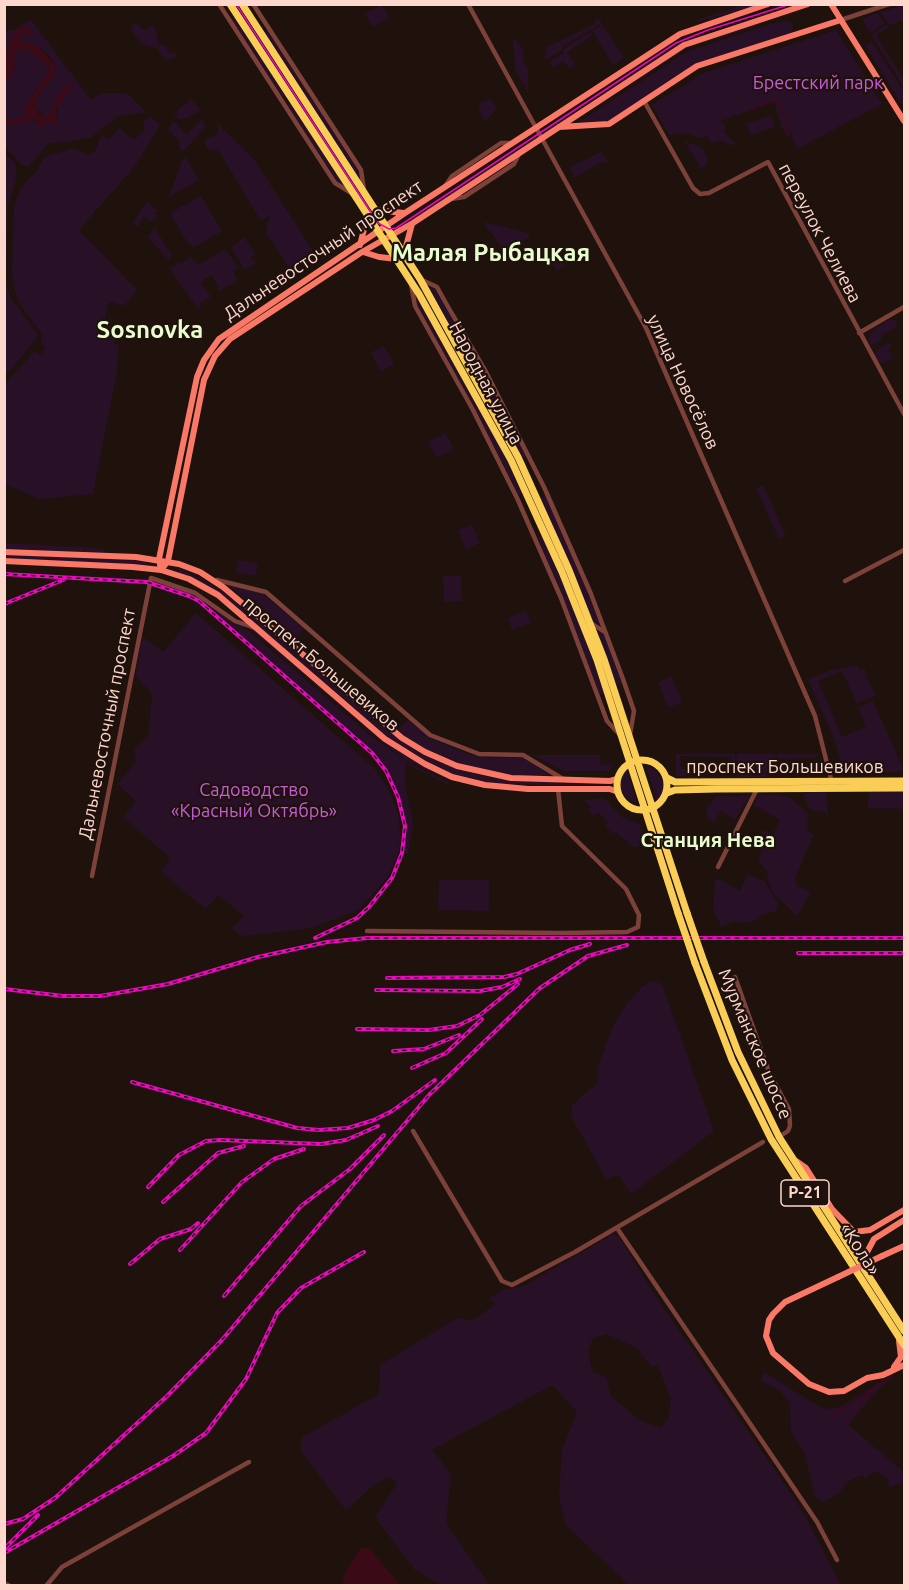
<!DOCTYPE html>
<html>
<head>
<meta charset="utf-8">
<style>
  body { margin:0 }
  #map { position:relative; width:909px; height:1590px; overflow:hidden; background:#1f120d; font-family:Ubuntu,sans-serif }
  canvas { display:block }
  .frame { position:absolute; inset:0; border:6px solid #fdd6cc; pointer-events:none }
</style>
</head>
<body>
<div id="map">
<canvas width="909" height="1590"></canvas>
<div class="frame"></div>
</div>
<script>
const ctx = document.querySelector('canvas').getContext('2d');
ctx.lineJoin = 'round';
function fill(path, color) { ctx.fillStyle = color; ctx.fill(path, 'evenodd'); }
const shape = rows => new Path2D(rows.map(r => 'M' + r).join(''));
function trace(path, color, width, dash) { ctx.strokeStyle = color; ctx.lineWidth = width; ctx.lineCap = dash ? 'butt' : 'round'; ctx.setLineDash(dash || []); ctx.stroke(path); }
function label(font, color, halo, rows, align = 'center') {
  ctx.font = font + ' Ubuntu,sans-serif'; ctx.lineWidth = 4.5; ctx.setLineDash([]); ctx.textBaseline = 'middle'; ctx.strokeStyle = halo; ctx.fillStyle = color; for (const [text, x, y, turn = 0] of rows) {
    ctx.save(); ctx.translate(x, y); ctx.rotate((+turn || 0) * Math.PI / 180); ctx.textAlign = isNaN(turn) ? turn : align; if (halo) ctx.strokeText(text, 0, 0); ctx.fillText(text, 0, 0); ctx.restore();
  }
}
fill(shape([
  [381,5,389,17,373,27,365,14],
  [743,5,760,5,697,22,697,20],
  [904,5,904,21,900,20,890,26,880,12],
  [878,13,885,23,870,33,862,19],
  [231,18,236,19,288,99,280,95],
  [599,19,602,22,600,24,562,47,562,50,590,32,592,36,567,52,576,65,569,69,564,61,554,67,550,62,564,53,562,50,545,60,547,47,595,24,595,20],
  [31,20,91,100,102,93,127,93,146,112,118,116,90,138,48,144,29,166,23,166,5,147,5,126,34,120,43,128,46,121,56,119,59,103,73,86,68,85,58,95,49,115,44,117,34,105,40,92,53,77,53,61,44,51,19,40,22,33,30,35,33,33,16,30,5,61,5,31,14,30],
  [788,21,793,24,792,33,696,64,608,121,578,123,686,52,777,22],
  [135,23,144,30,154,25,159,45,166,46,169,54,175,52,178,57,166,60,157,48,142,44,132,32,131,26],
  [602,24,624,58,613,65,592,31],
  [758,24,761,25,689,47,572,124,685,48],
  [886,25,888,28,876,35,904,80,904,87,871,35],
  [267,30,360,172,360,181,264,33],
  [836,30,882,104,797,149,789,130,790,136,788,137,782,128,774,102,720,121,726,127,724,132,736,144,732,146,721,140,714,143,709,142,709,135,698,138,687,133,669,135,652,105,701,74],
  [516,39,523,50,523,61,528,67,528,93,515,69,513,40],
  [872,42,904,92,904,108,865,45],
  [18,50,28,50,50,68,36,90,26,117,5,120,4,84,13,74,16,63,13,56],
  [191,99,201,110,185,119,179,119,174,114],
  [491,99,497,109,485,121,478,109,480,102],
  [286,103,293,105,346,187,337,182],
  [771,115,776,127,750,135,746,124],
  [150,116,160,125,135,166,79,230,137,290,124,306,108,301,104,328,116,330,114,344,119,345,117,371,93,494,40,499,5,484,5,384,34,351,41,355,45,348,41,344,42,334,20,304,15,291,12,277,14,208,20,189,37,170,44,157,75,148,88,155,95,151,101,136,109,140,120,128,131,138,135,139,145,130,143,123],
  [202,119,205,127,184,151,180,150,179,141,168,130,172,123,175,122,186,135],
  [217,123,253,158,314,252,289,268,266,232,269,216,261,221,219,151,206,148,205,139,216,136,218,132],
  [684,141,703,148,708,161,706,167,701,168],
  [601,152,609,164,603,161,574,178,570,167],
  [5,154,15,163,17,176,8,206,6,280,10,297,37,333,37,338,5,376],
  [185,157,199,180,169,197,183,158],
  [201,196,222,231,193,248,191,244,189,245,170,213],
  [147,201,158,211,154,212,157,216,150,222,144,216,138,227,133,223],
  [483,222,528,233,530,237,504,250],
  [155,228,172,256,169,260,147,237],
  [244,237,255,254,251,257,254,262,258,262,246,269,243,268,231,247],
  [556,247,566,265,557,271,546,253],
  [225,249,239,268,233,272,238,280,220,291,212,275,205,279,201,283,211,297,199,304,201,307,198,309,170,269,180,262,182,264,190,256,198,265],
  [427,286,435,289,456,324,527,456,522,458],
  [415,294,493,433,524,493,519,495,473,405,416,304],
  [890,319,896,321,897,327,883,334,880,342,871,345,868,341,871,331],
  [890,342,892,346,888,349,893,358,883,363,879,362,875,354,877,349],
  [383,345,394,364,381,372,371,353],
  [445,433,454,449,437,458,428,442],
  [763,485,786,536,779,539,756,488],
  [546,496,572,556,602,628,593,621,541,498],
  [472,525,480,543,466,549,458,530],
  [542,536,574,609,605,693,600,695,538,538],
  [5,543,77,547,104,549,105,553,5,550],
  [5,554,132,560,147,561,146,566,5,559],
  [238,560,258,563,256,576,236,572],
  [179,568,223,591,389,731,430,757,456,769,489,777,581,785,498,784,456,775,430,763,395,743,233,605,178,573],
  [461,575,462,601,444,602,443,576],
  [157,581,182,589,204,601,244,627,371,736,409,763,449,782,447,784,405,763,405,785,413,823,408,854,402,854,405,826,399,797,387,771,372,752,199,601,154,583],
  [228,585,261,592,302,627,303,630,294,640,398,729,408,720,433,739,468,754,490,758,523,758,550,775,505,775,462,766,423,749,402,735],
  [526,611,531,623,512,630,508,618],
  [196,613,375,769,390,793,398,814,401,839,397,857,388,877,358,910,312,928,241,936,232,928,244,916,218,895,206,909,187,894,161,871,170,858,123,817,136,801,117,784,136,762,134,750,148,736,152,694,136,676,142,636,163,652],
  [249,628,255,630,393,747,450,780,406,760,381,741],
  [596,628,605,636,622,683,617,685],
  [857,665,859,669,865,669,867,678,876,695,857,704,842,671,818,681,842,737,866,727,858,707,873,701,904,770,897,772,844,772,832,733,808,679,831,670],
  [672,676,682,702,668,708,658,682],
  [676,754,735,754,736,777,733,775,731,757,680,756,681,769,686,769,689,775,676,777],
  [737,754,776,754,764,777,738,777],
  [778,754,807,754,821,755,813,758,779,759,769,776,765,777],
  [532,755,600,755,600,765,613,764,610,771,564,771],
  [646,766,655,769,664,783,664,791,657,801],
  [625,770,628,771,637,804,625,797,620,787],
  [808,792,826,792,828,817,825,812,811,810,803,797],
  [869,792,904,792,904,809,868,808],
  [760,794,788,796,808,813,807,829,814,835,795,878,797,886,811,892,797,916,773,893,767,878,768,872,758,860,762,849,761,832,763,830,773,834,780,820,753,805],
  [725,795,731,797,749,795,750,799,746,801,735,820,721,811,714,823,708,818,706,809,717,796],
  [604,798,622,817,639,824,646,842,635,848,616,832,613,834,605,826,608,823,598,812,594,816,588,810,591,807,583,800],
  [748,874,765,882,778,903,776,911,758,917,755,921,740,923,736,921,721,926,713,909,715,881,718,878,740,891],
  [439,880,489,880,489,911,438,910],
  [652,981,662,984,714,1131,631,1194,618,1175,606,1179,571,1116,573,1104,598,1082,597,1069,613,1026,628,1002,642,987],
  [613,1234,619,1237,655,1295,800,1507,841,1585,629,1585,566,1525,559,1497,562,1450,577,1412,552,1385,432,1450,451,1474,446,1524,490,1585,442,1585,415,1570,375,1517,398,1482,387,1477,374,1485,346,1510,301,1451,301,1438,379,1394,380,1365,454,1320,461,1318,470,1321,479,1316,496,1304,489,1298,503,1290,524,1286],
  [607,1334,636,1348,652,1367,658,1365,671,1400,668,1419,661,1428,641,1421,611,1397,606,1377,592,1371,588,1350,593,1338],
  [764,1372,820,1407,831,1409,842,1406,892,1374,894,1377,876,1391,848,1425,904,1472,904,1481,889,1488,888,1479,877,1472,870,1473,866,1479,862,1475,847,1482,839,1493,823,1502,815,1498,804,1452,791,1432,790,1403,780,1391,761,1381]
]), '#281027');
fill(shape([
  [22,27,31,29,33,33,31,35,22,33,20,40,37,45,56,66,53,77,40,92,35,105,39,114,44,117,49,115,58,95,68,85,71,83,73,87,56,109,57,126,46,121,43,128,39,129,38,121,34,120,5,126,5,120,26,117,26,103,30,101,50,68,28,50,18,50,13,56,16,63,13,74,5,84,5,61,8,48,16,30],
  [366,1547,370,1549,400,1585,347,1585,343,1581,342,1578,360,1549]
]), '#3a0a17');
trace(shape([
  [747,111,778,100,791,134],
  [840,1226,863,1255],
  [869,1264,880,1281],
  [902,1371,904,1371],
  [829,1421,833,1415,892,1376],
  [845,1424,872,1391],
  [834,1579,837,1586]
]), '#3a0a17', 1.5);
trace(shape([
  [219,4,335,183,353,194],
  [253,4,361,170,364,190],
  [468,4,646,328,815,716,832,783],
  [841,20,889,4],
  [644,101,693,188,700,194,709,193,768,162,904,414],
  [445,186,452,176,501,143,511,143],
  [451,199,464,197,514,164,519,154],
  [420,279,437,287,447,305,486,372,544,487,591,594,623,679,634,711,630,735],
  [411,284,415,306,473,410,517,498,561,598,607,721,621,736],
  [859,333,904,307],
  [217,580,266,592,430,735,479,754,523,755,563,779],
  [845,581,904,550],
  [591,623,606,633],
  [718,867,757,789],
  [92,876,151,578,195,593,235,621,255,628],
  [367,931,561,933,627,932,638,927,639,915,626,889,562,826,558,789],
  [735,977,769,1072,789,1109,790,1126,788,1131,779,1137],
  [413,1131,502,1281,512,1285,575,1252,763,1142],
  [617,1228,817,1522,837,1560],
  [4,1583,10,1586],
  [46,1586,62,1567,249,1462]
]), '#7c4239', 4.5);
trace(shape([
  [831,4,904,121],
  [559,127,609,124,697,66,841,20],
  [375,210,404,213],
  [360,245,368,214],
  [363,252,379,257,397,259],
  [404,254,412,224],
  [4,552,136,557,179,564,200,572,223,587,402,738,425,752,457,766,511,778,610,781,617,779],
  [4,561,133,567,161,570,189,579,218,595,385,739,425,764,452,777,485,785,528,789,610,789,618,792],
  [161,570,168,561,204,380,215,356,230,339,362,252,413,223,684,45,808,4],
  [161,570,159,559,197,377,204,360,219,339,405,213,680,34,768,4],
  [796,1161,806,1168,832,1209,854,1232,870,1230,904,1210],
  [882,1256,904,1246],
  [867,1267,866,1254,874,1239,904,1220],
  [838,1277,785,1302,773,1314,769,1320,766,1336,773,1353,809,1384,829,1392,844,1391,867,1378,883,1375,904,1365],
  [894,1367,901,1357,899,1341]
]), '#fa7866', 6);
trace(shape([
  [230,4,419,294,511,460,562,572,597,660,678,913],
  [242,4,420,279,518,457,569,570,604,659,687,913],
  '617 785a25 25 0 1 1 50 0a25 25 0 1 1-50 0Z',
  [667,778,675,782,904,781],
  [667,793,675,790,716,789,904,788],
  [704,962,738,1052,779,1137,904,1331],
  [695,963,732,1060,771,1139,904,1345]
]), '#facd57', 7);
trace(shape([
  [236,4,378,223,389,229,396,228,676,43,708,30,791,4]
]), '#ee07c1', 1.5);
const rail = shape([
  [4,574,147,582,189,596,199,601,372,753,386,771,398,797,405,826,402,853,392,878,369,907,357,918,315,938],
  [4,604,63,580],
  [798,953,904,953],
  [387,978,504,977,517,974,570,950,590,944],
  [4,989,63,996,100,996,168,984,258,957,327,942,367,938,904,938],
  [376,990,480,991,502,987,520,979],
  [357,1029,429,1030,457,1026,480,1015,518,984],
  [393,1051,424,1049,459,1035],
  [412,1068,446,1053,482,1019],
  [132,1082,297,1128,319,1130,348,1128,374,1120,392,1111,435,1080],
  [148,1187,179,1155,206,1141,221,1140,321,1144,346,1140,378,1126],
  [163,1202,218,1153,244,1146],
  [180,1250,242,1182,274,1159,304,1149],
  [130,1264,160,1239,191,1229,198,1223],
  [224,1296,301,1206,350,1169,384,1135],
  [4,1524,23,1519,55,1498,167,1396,221,1341,429,1095,540,988,588,956,627,945],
  [6,1547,38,1515],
  [4,1553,173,1456,206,1433,246,1379,277,1313,301,1288,364,1252]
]);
trace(rail, '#ee07c1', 4);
trace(rail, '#1f120d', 1.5, [4.5]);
trace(shape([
  [838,1277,882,1256]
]), '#fa7866', 6);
trace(shape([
  [678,913,695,963],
  [687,913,704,962]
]), '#facd57', 7);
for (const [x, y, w] of [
  [805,1193,48]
]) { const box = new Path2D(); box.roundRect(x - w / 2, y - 13, w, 26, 4.5); ctx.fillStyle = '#1f120d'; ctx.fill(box); trace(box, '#fdd6cc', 1.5); }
label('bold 16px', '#fdd6cc', null, [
  ["Р-21",805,1193]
]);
label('18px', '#c75bda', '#1f120d', [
  ["Брестский парк",818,83],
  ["Садоводство",254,790],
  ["«Красный Октябрь»",254,811]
]);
label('18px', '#fdd6cc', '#1f120d', [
  ["переулок Челиева",820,233,62],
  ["Дальневосточный проспект",323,250,-34],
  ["улица Новосёлов",683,382,65],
  ["Народная улица",486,383,62],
  ["проспект Большевиков",321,664,40],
  ["Дальневосточный проспект",107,724,-79],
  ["проспект Большевиков",785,767],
  ["Мурманское шоссе",755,1044,67],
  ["«Кола»",860,1249,57]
]);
label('bold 20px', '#e8fdce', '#1f120d', [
  ["Станция Нева",708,840]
]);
label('bold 24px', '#e8fdce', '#1f120d', [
  ["Малая Рыбацкая",491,253],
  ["Sosnovka",150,330]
]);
</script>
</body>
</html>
